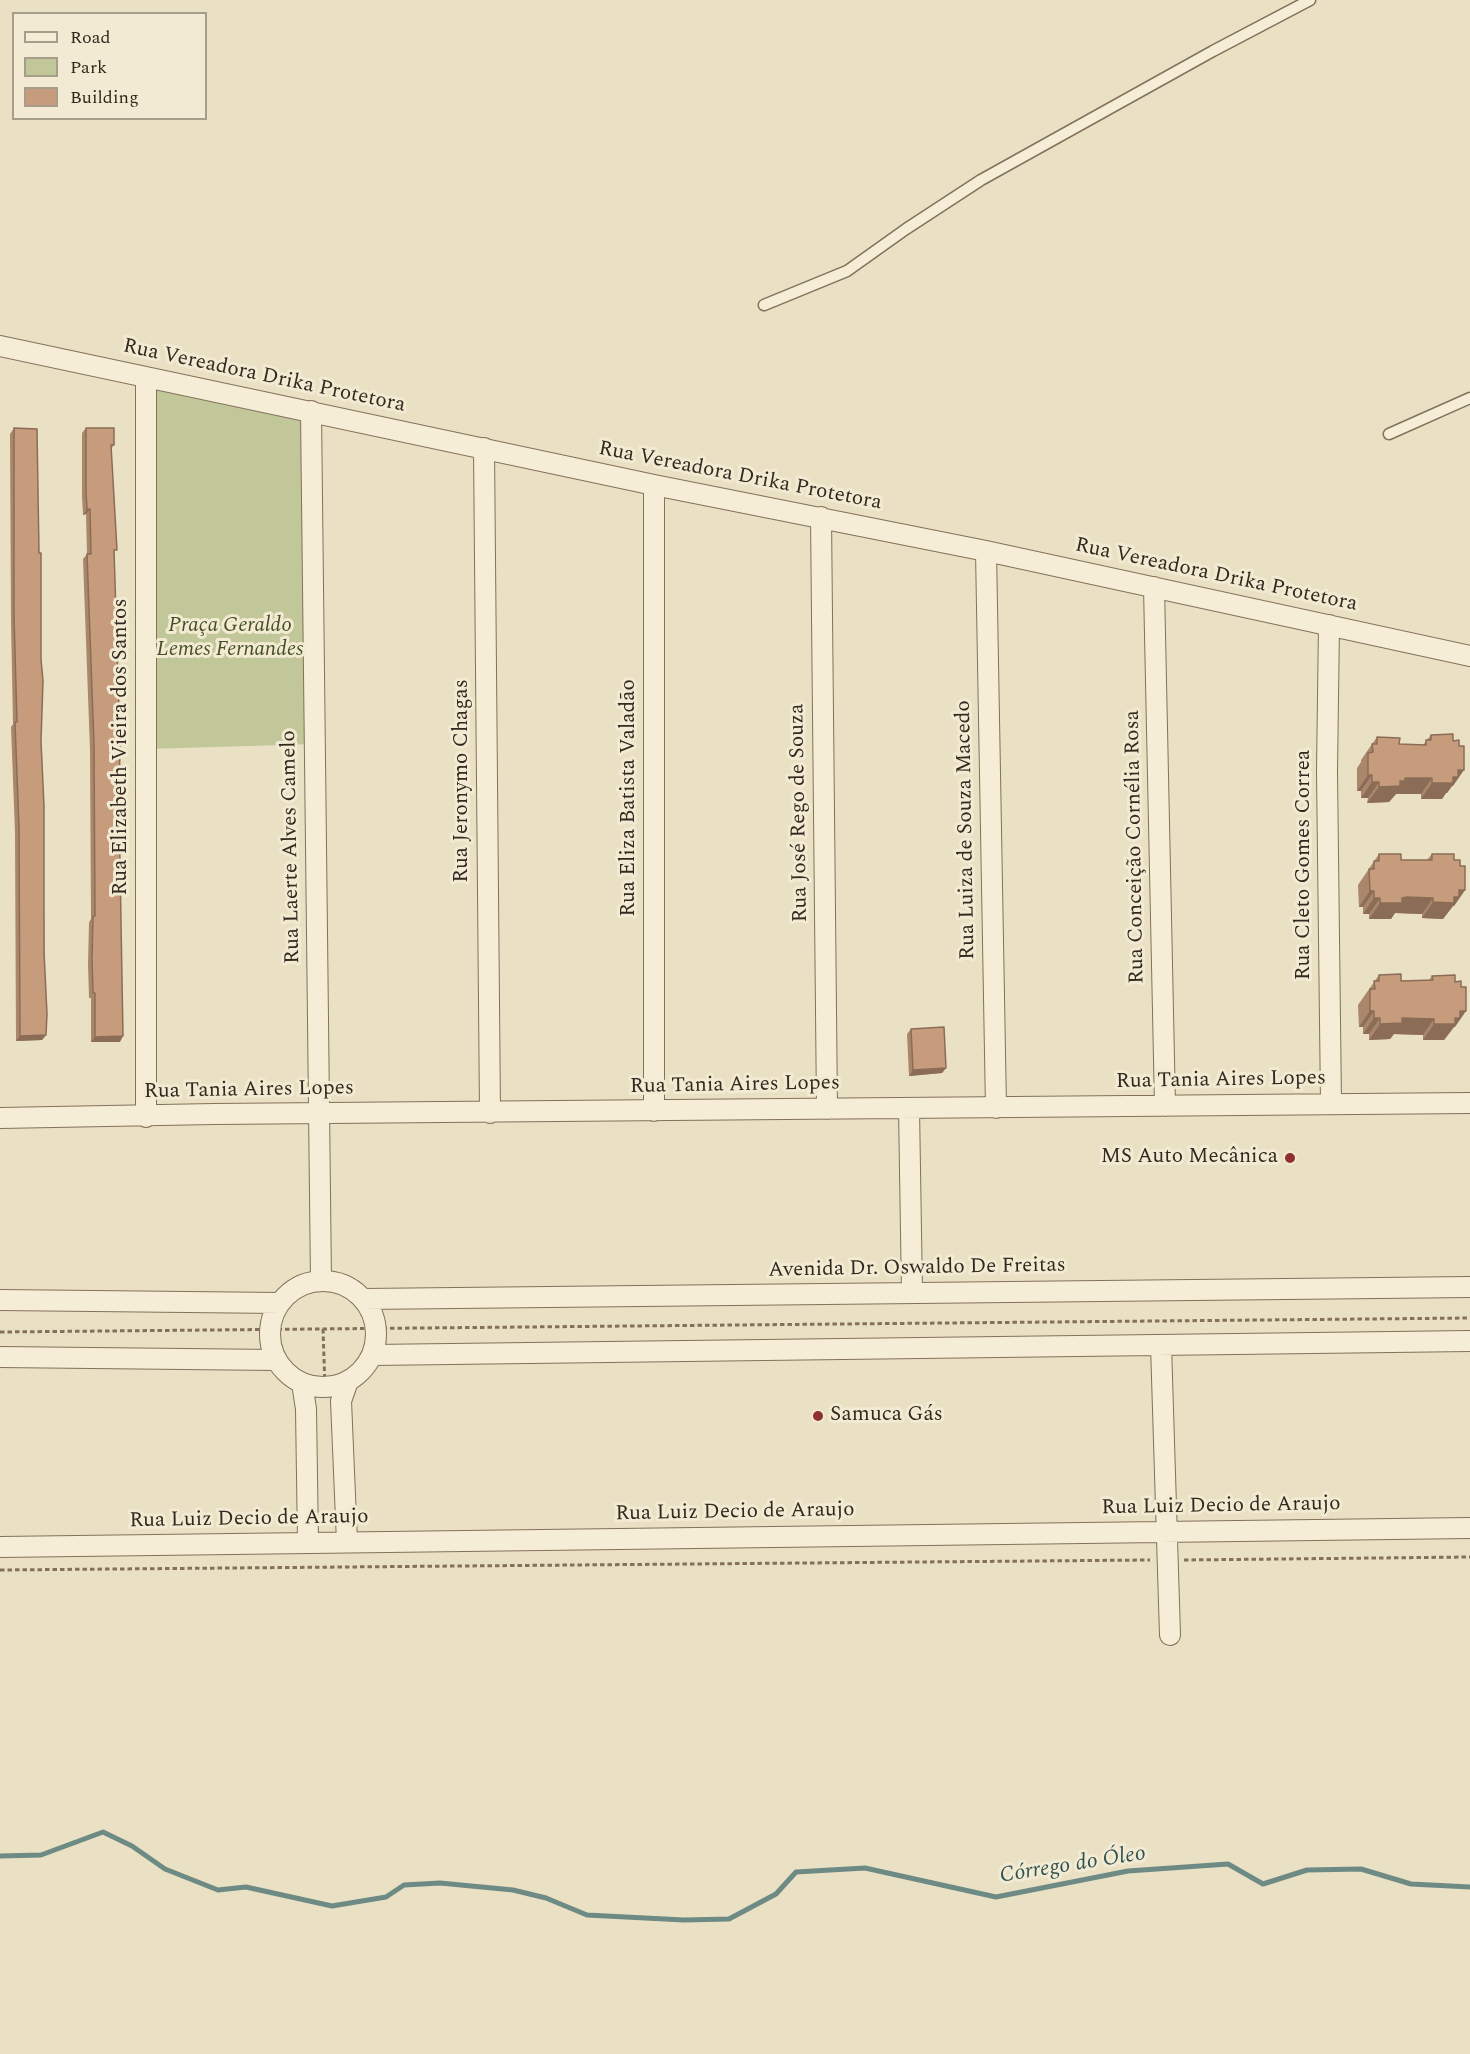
<!DOCTYPE html>
<html>
<head>
<meta charset="utf-8">
<style>
  body { margin:0 }
  #map { position:relative; width:1470px; height:2054px; overflow:hidden; background:#eae0c3; font-family:Spectral,serif }
  canvas { display:block }
  .legend { position:absolute; left:12px; top:12px; width:195px; height:108px; box-sizing:border-box; background:#f2ead2; border:2px solid #a69d8a; margin:0; padding:8px 10px; list-style:none; font-size:18px; color:#34291e }
  .legend li { display:flex; align-items:center; gap:12px; height:30px }
  .legend b { width:30px; border:2px solid #a69d8a }
</style>
</head>
<body>
<div id="map">
<canvas width="1470" height="2054"></canvas>
<ul class="legend">
<li><b style="height:8px;background:#f6edd6"></b>Road</li>
<li><b style="height:16px;background:#c1c798"></b>Park</li>
<li><b style="height:16px;background:#c69c7c"></b>Building</li>
</ul>
</div>
<script>
const ctx = document.querySelector('canvas').getContext('2d');
ctx.lineJoin = 'round';
function fill(path, color) { ctx.fillStyle = color; ctx.fill(path, 'evenodd'); }
const shape = rows => new Path2D(rows.map(r => 'M' + r).join(''));
function trace(path, color, width, dash) { ctx.strokeStyle = color; ctx.lineWidth = width; ctx.lineCap = dash ? 'butt' : 'round'; ctx.setLineDash(dash || []); ctx.stroke(path); }
function label(font, color, halo, rows, align = 'center') {
  ctx.font = font + ' Spectral,serif'; ctx.lineWidth = 6; ctx.setLineDash([]); ctx.textBaseline = 'middle'; ctx.strokeStyle = halo; ctx.fillStyle = color; for (const [text, x, y, turn = 0] of rows) {
    ctx.save(); ctx.translate(x, y); ctx.rotate((+turn || 0) * Math.PI / 180); ctx.textAlign = isNaN(turn) ? turn : align; if (halo) ctx.strokeText(text, 0, 0); ctx.fillText(text, 0, 0); ctx.restore();
  }
}
fill(shape([
  [146,377,311,411,315,744,146,749]
]), '#c1c798');
trace(shape([
  [0,1856,41,1855,103,1832,132,1846,165,1869,218,1890,246,1887,332,1906,386,1897,404,1885,440,1883,513,1890,546,1898,587,1915,684,1920,729,1919,776,1894,796,1872,865,1868,996,1897,1128,1871,1228,1864,1263,1884,1307,1870,1361,1869,1411,1884,1470,1887]
]), '#6d8b84', 5);
const service = shape([
  [764,305,847,271,906,229,981,180,1213,51,1310,0],
  [1389,434,1470,398]
]);
const minor = shape([
  [0,346,654,485,986,551,1470,656],
  [311,411,321,1281],
  [484,448,490,1113],
  [821,517,827,1109],
  [986,551,996,1108],
  [1154,587,1165,1106],
  [1329,625,1327,771,1331,1104],
  [909,1108,912,1293],
  [654,1111,654,485],
  [146,1117,146,377],
  [0,1118,214,1114,1470,1103],
  '270 1334a53 53 0 1 1 106 0a53 53 0 1 1-106 0Z',
  [364,1299,1470,1287],
  [0,1300,280,1303],
  [1161,1345,1170,1635],
  [372,1355,1470,1341],
  [0,1357,276,1360],
  [302,1383,306,1409,308,1543],
  [347,1542,341,1401,348,1381],
  [0,1547,1470,1528]
]);
trace(service, '#83715b', 13);
trace(minor, '#83715b', 22);
trace(shape([
  [323,1329,325,1388],
  [0,1332,1470,1318],
  [1184,1560,1470,1557],
  [0,1570,1150,1560]
]), '#83715b', 3, [4.5, 3]);
trace(service, '#f6edd6', 10);
trace(minor, '#f6edd6', 20);
fill(shape([
  [14,428,41,741,46,1035,42,1040,16,1041,15,833,11,727,13,724,11,622,10,434],
  [86,428,114,445,111,449,114,554,119,807,120,1042,91,1042,91,998,89,998,88,964,89,922,91,919,90,750,83,559,87,554,86,514,83,515,82,496,82,433],
  [1431,735,1453,786,1452,786,1447,793,1446,793,1442,799,1421,799,1421,794,1396,794,1389,802,1367,803,1368,798,1361,798,1361,791,1357,791,1357,768,1361,762,1361,760,1377,737,1399,744,1423,745],
  [1379,854,1401,860,1427,860,1432,854,1454,860,1460,866,1465,890,1454,906,1453,906,1443,919,1422,918,1422,914,1396,913,1395,913,1391,919,1369,919,1369,914,1363,914,1363,907,1359,907,1358,885],
  [1379,975,1401,981,1429,980,1432,976,1455,1027,1454,1027,1444,1040,1423,1040,1423,1035,1394,1034,1390,1039,1369,1040,1369,1034,1363,1034,1363,1027,1359,1027,1358,1005],
  [911,1029,946,1068,942,1073,909,1076,907,1034]
]), '#aa866b');
fill(shape([
  [87,509,90,509,86,514,83,515],
  [1458,770,1464,770,1453,786,1452,786,1447,793,1446,793,1442,799,1421,799,1432,783],
  [1368,775,1372,775,1361,791,1357,791],
  [1405,778,1432,778,1421,794,1396,794,1389,802,1367,803,1379,787,1400,781],
  [1372,782,1379,782,1368,798,1361,798],
  [1459,890,1465,890,1454,906,1453,906,1443,919,1422,918,1433,902],
  [1370,891,1374,891,1363,907,1359,907],
  [1374,898,1380,898,1369,914,1363,914],
  [1402,898,1433,898,1422,914,1395,913,1391,919,1369,919,1380,903],
  [1370,1011,1374,1011,1363,1027,1359,1027],
  [1460,1011,1466,1011,1455,1027,1454,1027,1444,1040,1423,1040,1434,1024],
  [1374,1018,1380,1018,1369,1034,1363,1034],
  [1402,1018,1434,1019,1423,1035,1394,1034,1390,1039,1369,1040,1380,1024],
  [46,1035,42,1040,16,1041,20,1036],
  [123,1036,120,1042,91,1042,95,1037],
  [946,1068,942,1073,909,1076,913,1070]
]), '#8b6d57');
const building = shape([
  [14,428,37,429,39,553,41,553,41,659,43,681,41,741,44,806,44,952,47,1014,46,1035,20,1036,19,828,15,722,17,722,14,616,14,428],
  [86,428,114,428,114,445,111,445,117,550,114,550,120,741,119,807,123,1036,95,1037,95,993,93,993,92,958,93,916,95,916,94,744,87,554,91,554,90,509,87,509,86,491,86,428],
  [1453,734,1453,741,1459,740,1459,746,1464,746,1464,770,1458,770,1458,777,1453,777,1453,783,1432,783,1432,778,1405,778,1405,781,1400,781,1400,786,1379,787,1379,782,1372,782,1372,775,1368,775,1368,753,1373,752,1372,744,1377,744,1377,737,1400,738,1399,744,1426,745,1426,740,1431,740,1431,735,1453,734],
  [1379,854,1401,854,1401,860,1432,860,1432,854,1454,854,1454,860,1460,860,1460,866,1465,866,1465,890,1459,890,1459,897,1454,897,1454,903,1433,902,1433,898,1407,897,1402,898,1402,903,1380,903,1380,898,1374,898,1374,891,1370,891,1369,869,1374,869,1374,861,1379,861,1379,854],
  [1401,974,1401,981,1433,980,1432,976,1455,975,1455,982,1461,981,1461,987,1466,987,1466,1011,1460,1011,1460,1018,1455,1018,1455,1024,1434,1024,1434,1019,1402,1018,1402,1023,1380,1024,1380,1018,1374,1018,1374,1011,1370,1011,1370,989,1375,989,1374,981,1379,981,1379,975,1401,974],
  [944,1027,946,1068,913,1070,911,1029,944,1027]
]);
fill(building, '#c69c7c');
trace(building, '#8b6d57', 1.5);
for (const [x, y, r, color] of [
  [1290,1158,6,"#8e3130"],
  [818,1416,6,"#8e3130"]
]) { const dot = new Path2D(); dot.arc(x, y, r, 0, 2 * Math.PI); ctx.fillStyle = color; ctx.fill(dot); trace(dot, '#f2ead2', 2); }
label('21px', '#34291e', '#f2ead2', [
  ["Rua Vereadora Drika Protetora",264,377,12],
  ["Rua Vereadora Drika Protetora",740,477,11],
  ["Rua Vereadora Drika Protetora",1216,576,12],
  ["Rua Elizabeth Vieira dos Santos",122,747,-90],
  ["Rua Jeronymo Chagas",463,781,-90],
  ["Rua Eliza Batista Valadão",630,798,-90],
  ["Rua José Rego de Souza",800,813,-91],
  ["Rua Luiza de Souza Macedo",967,830,-91],
  ["Rua Laerte Alves Camelo",292,847,-91],
  ["Rua Conceição Cornélia Rosa",1136,847,-91],
  ["Rua Cleto Gomes Correa",1305,865,-90],
  ["Rua Tania Aires Lopes",1221,1081,-1],
  ["Rua Tania Aires Lopes",735,1086,-1],
  ["Rua Tania Aires Lopes",249,1091,-1],
  ["Avenida Dr. Oswaldo De Freitas",917,1269,-1],
  ["Rua Luiz Decio de Araujo",1221,1507,-1],
  ["Rua Luiz Decio de Araujo",735,1513,-1],
  ["Rua Luiz Decio de Araujo",249,1520,-1]
]);
label('italic 21px', '#444f26', '#f2ead2', [
  ["Praça Geraldo",230,627],
  ["Lemes Fernandes",230,651]
]);
label('21px', '#34291e', '#f2ead2', [
  ["MS Auto Mecânica",1278,1158],
  ["Samuca Gás",830,1416,"left"]
], 'right');
label('italic 22px', '#2f5351', '#f2ead2', [
  ["Córrego do Óleo",1073,1866,-9]
]);
</script>
</body>
</html>
